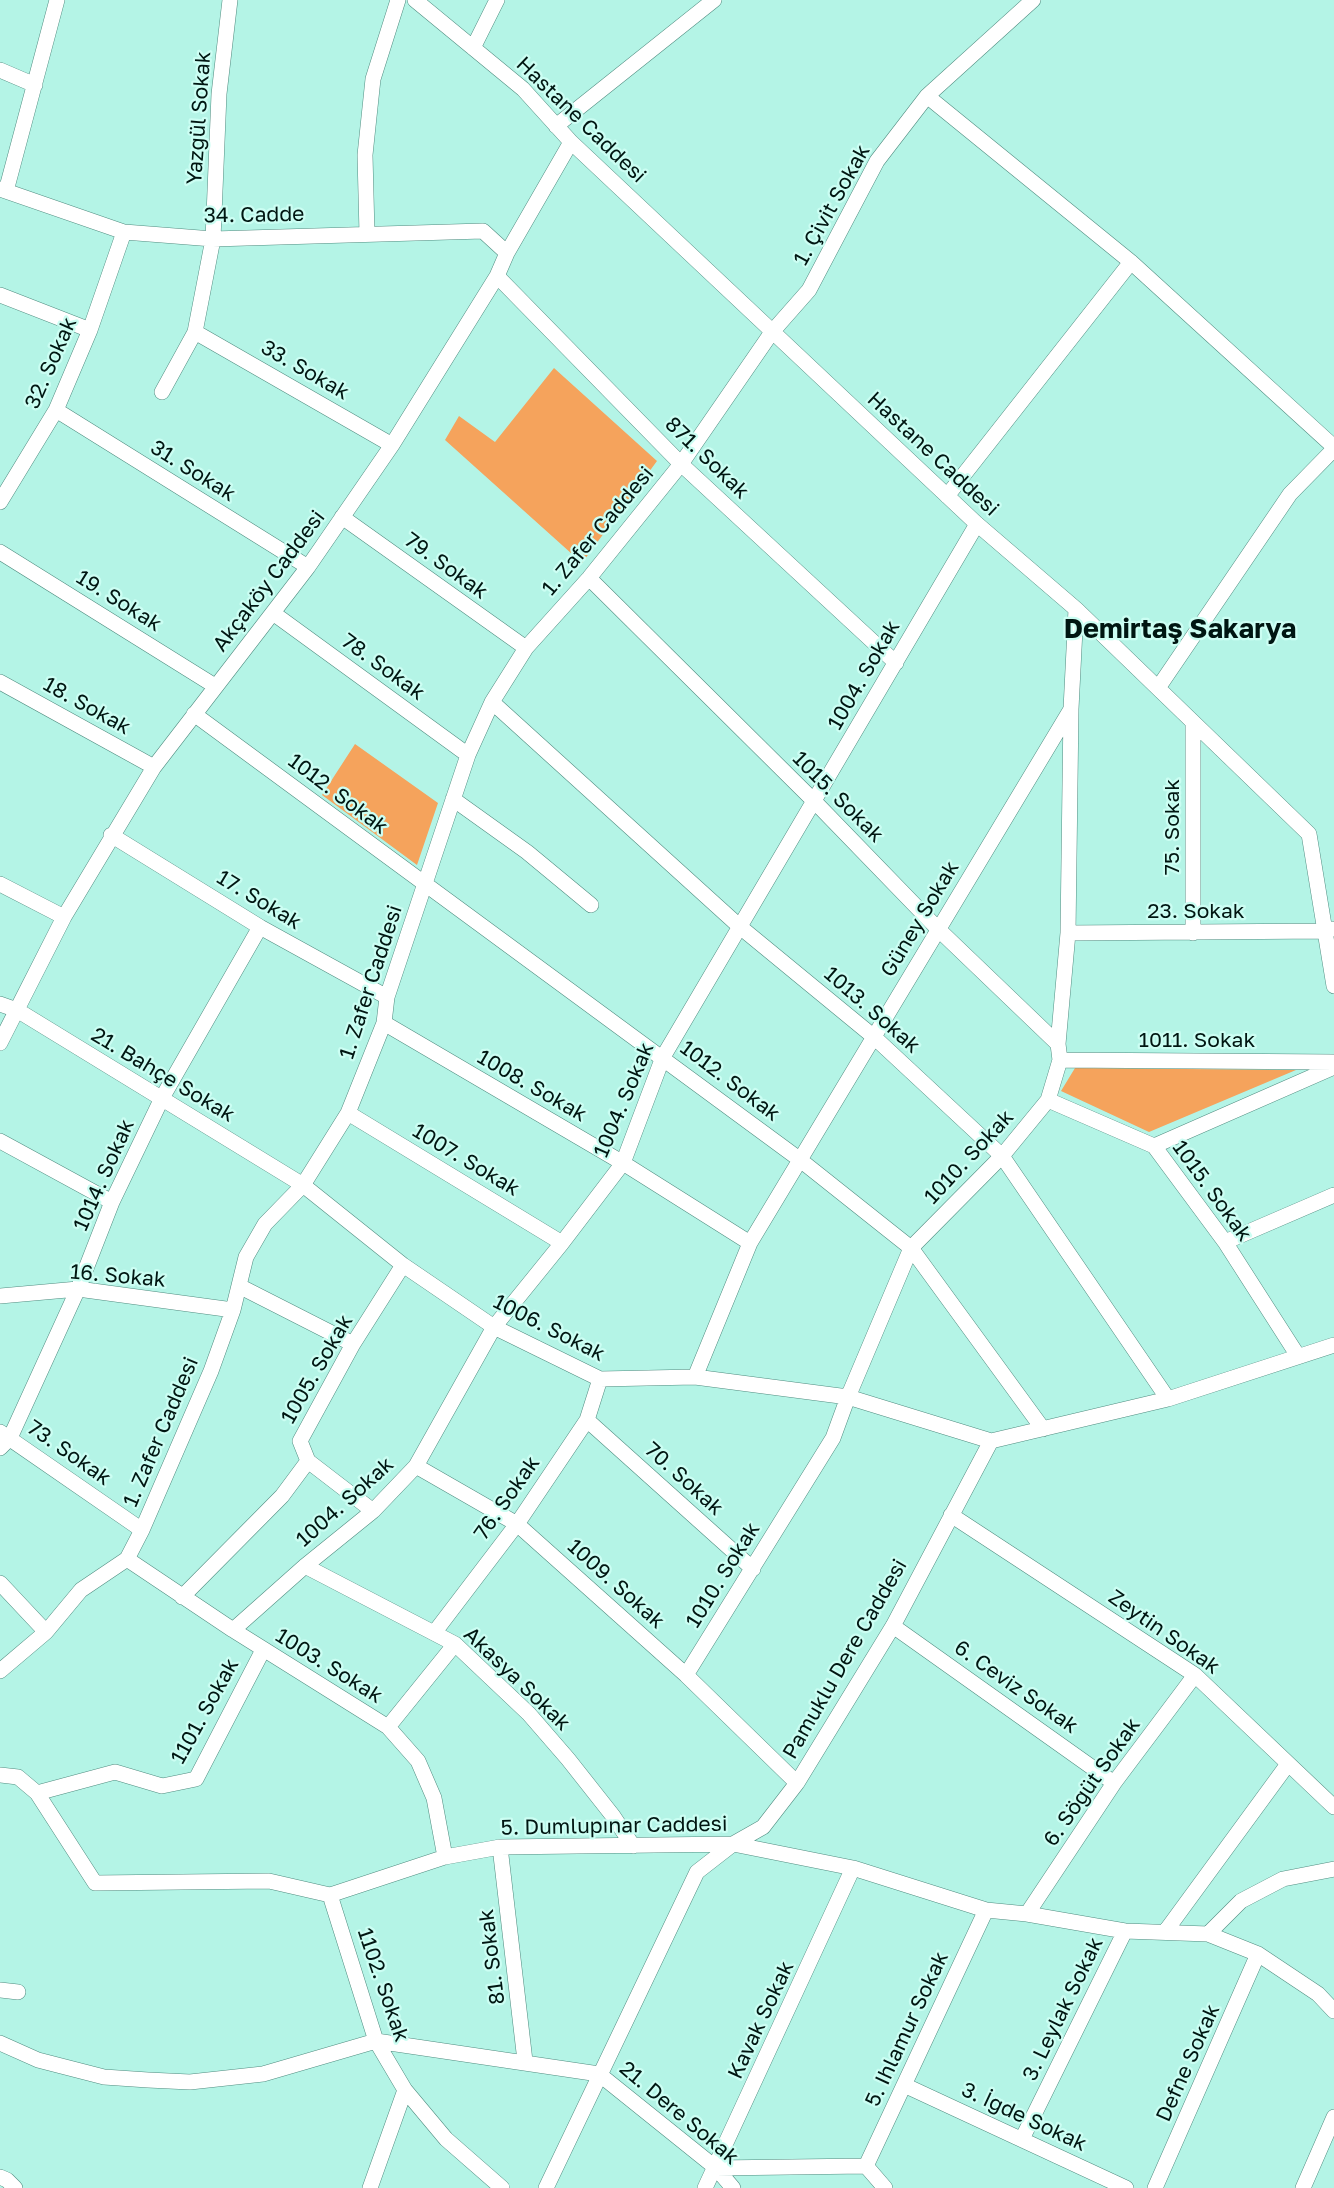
<!DOCTYPE html>
<html>
<head>
<meta charset="utf-8">
<style>
  body { margin:0 }
  canvas { display:block; background:#b4f4e6 }
</style>
</head>
<body>
<canvas width="1334" height="2188"></canvas>
<script>
const ctx = document.querySelector('canvas').getContext('2d');
ctx.lineJoin = 'round';
function fill(path, color) { ctx.fillStyle = color; ctx.fill(path, 'evenodd'); }
const shape = rows => new Path2D(rows.map(r => 'M' + r).join(''));
function trace(path, color, width, dash) { ctx.strokeStyle = color; ctx.lineWidth = width; ctx.lineCap = dash ? 'butt' : 'round'; ctx.setLineDash(dash || []); ctx.stroke(path); }
function label(font, color, halo, rows, align = 'center') {
  ctx.font = font + ' "Golos Text",sans-serif'; ctx.lineWidth = 4.5; ctx.setLineDash([]); ctx.textBaseline = 'middle'; ctx.strokeStyle = halo; ctx.fillStyle = color; for (const [text, x, y, turn = 0] of rows) {
    ctx.save(); ctx.translate(x, y); ctx.rotate((+turn || 0) * Math.PI / 180); ctx.textAlign = isNaN(turn) ? turn : align; if (halo) ctx.strokeText(text, 0, 0); ctx.fillText(text, 0, 0); ctx.restore();
  }
}
fill(shape([
  [554,368,657,461,582,563,445,440,459,416,495,442],
  [355,744,438,803,417,865,322,795],
  [1075,1068,1296,1070,1149,1132,1061,1091]
]), '#f5a35c');
const minor = shape([
  [230,0,219,94,213,239,195,332,392,445],
  [415,0,523,89,571,142,977,524,1076,609,1309,834,1334,986],
  [473,48,497,0],
  [0,70,35,85],
  [927,96,1131,262,1334,447],
  [556,126,714,0],
  [0,189,124,232,213,239,483,231,507,253],
  [6,191,57,0],
  [367,234,365,155,373,79,398,0],
  [497,276,681,464,896,663],
  [0,295,90,330],
  [162,392,195,332],
  [56,410,308,567],
  [947,496,1131,262],
  [0,502,56,410,90,330,124,232],
  [342,517,526,648],
  [0,552,215,686],
  [589,578,814,801,938,929,1058,1044],
  [273,613,468,755],
  [0,682,154,767],
  [1158,688,1290,494,1334,449],
  [492,702,739,926,874,1037,1002,1156,1168,1399],
  [194,714,799,1159,911,1248,1043,1429],
  [1193,722,1193,933],
  [453,799,527,852,591,905],
  [111,835,260,927,387,997],
  [0,884,64,917],
  [1068,933,1325,931,1332,929],
  [0,1004,17,1010,303,1185,403,1265,494,1327,600,1379,695,1377,848,1397,991,1441],
  [384,1023,623,1163,750,1243],
  [0,1043,64,917,154,767,308,567,392,445,497,276,507,253,571,142],
  [1060,1060,1334,1062],
  [1048,1100,1154,1146,1225,1242,1298,1356],
  [348,1113,562,1243],
  [0,1141,112,1202],
  [1154,1146,1334,1067],
  [1225,1242,1334,1195],
  [239,1286,353,1344],
  [0,1296,78,1289,233,1310],
  [695,1377,750,1243,1071,709],
  [587,1420,753,1569],
  [0,1432,142,1530],
  [0,1448,10,1438,78,1289,112,1202,162,1098,260,927],
  [308,1461,373,1511],
  [416,1466,517,1524,686,1675,797,1783],
  [951,1515,1195,1675,1334,1807],
  [127,1559,233,1630,388,1727,418,1761,434,1798,445,1857],
  [305,1566,455,1644,529,1714,568,1759,613,1816,633,1846],
  [0,1583,46,1632],
  [182,1597,282,1496,308,1461,300,1441,353,1344,403,1265],
  [893,1626,1114,1783],
  [233,1630,305,1566,373,1511,416,1466,494,1327,562,1243,623,1163,663,1057,977,524],
  [434,1633,517,1524,587,1420,600,1379],
  [0,1671,46,1632,81,1590,127,1559,142,1530,211,1371,233,1310,246,1257,265,1224,303,1185,348,1113,384,1023,387,997,468,755,492,702,526,648,589,578,681,464,772,332,809,290,877,161,927,96,1033,0],
  [686,1675,833,1438,848,1397,911,1248,1002,1156,1048,1100,1060,1060,1058,1044,1068,933,1071,709,1076,609],
  [388,1727,455,1644],
  [0,1775,18,1777,37,1793,95,1883,269,1881,330,1895,445,1857,500,1847,733,1844,853,1868,986,1910,1027,1914,1125,1931,1208,1934,1241,1901,1283,1879,1334,1869],
  [37,1793,115,1772,162,1786,196,1779,263,1650],
  [500,1847,525,2061],
  [330,1895,376,2041,405,2090,446,2139,502,2188],
  [1027,1914,1114,1783,1195,1675],
  [1165,1932,1288,1764],
  [1208,1934,1258,1954,1318,1994,1334,2011],
  [0,1990,18,1992],
  [0,2043,38,2060,104,2077,148,2080,190,2082,263,2074,376,2041,599,2074,716,2168,733,2188],
  [904,2085,1126,2188],
  [1022,2139,1125,1931],
  [866,2166,986,1910],
  [716,2168,866,2166,885,2188],
  [0,2177,7,2180,15,2188],
  [370,2188,405,2090],
  [546,2188,697,1872,733,1844,763,1827,797,1783,893,1626,991,1441,1168,1399,1334,1345],
  [705,2188,853,1868],
  [1155,2188,1258,1954],
  [1303,2188,1334,2117]
]);
trace(minor, '#518d81', 16);
trace(minor, '#fff', 15);
label('21px', '#001612', '#ccfef3', [
  ["Yazgül Sokak",199,118,-86],
  ["Hastane Caddesi",581,120,44],
  ["1. Çivit Sokak",832,205,-61],
  ["34. Cadde",254,215,-1],
  ["32. Sokak",51,363,-66],
  ["33. Sokak",305,370,30],
  ["Hastane Caddesi",933,454,43],
  ["871. Sokak",707,458,44],
  ["31. Sokak",193,471,32],
  ["1. Zafer Caddesi",598,531,-50],
  ["79. Sokak",446,566,36],
  ["Akçaköy Caddesi",269,581,-53],
  ["19. Sokak",119,601,32],
  ["78. Sokak",383,667,36],
  ["1004. Sokak",864,675,-60],
  ["18. Sokak",87,706,29],
  ["1012. Sokak",338,794,37],
  ["1015. Sokak",838,797,45],
  ["75. Sokak",1172,827,-90],
  ["17. Sokak",259,900,31],
  ["23. Sokak",1196,911],
  ["Güney Sokak",920,919,-59],
  ["1. Zafer Caddesi",371,982,-72],
  ["1013. Sokak",872,1010,41],
  ["1011. Sokak",1197,1040],
  ["21. Bahçe Sokak",163,1075,31],
  ["1012. Sokak",730,1081,37],
  ["1008. Sokak",532,1086,30],
  ["1004. Sokak",624,1100,-67],
  ["1010. Sokak",969,1157,-47],
  ["1007. Sokak",466,1160,31],
  ["1014. Sokak",104,1175,-66],
  ["1015. Sokak",1212,1191,54],
  ["16. Sokak",118,1276,5],
  ["1006. Sokak",549,1328,27],
  ["1005. Sokak",317,1369,-60],
  ["1. Zafer Caddesi",161,1432,-67],
  ["73. Sokak",69,1453,35],
  ["70. Sokak",684,1479,42],
  ["76. Sokak",507,1498,-55],
  ["1004. Sokak",345,1502,-42],
  ["1010. Sokak",723,1575,-58],
  ["1009. Sokak",616,1584,42],
  ["Zeytin Sokak",1164,1632,35],
  ["Pamuklu Dere Caddesi",845,1659,-60],
  ["1003. Sokak",329,1666,32],
  ["Akasya Sokak",517,1679,44],
  ["6. Ceviz Sokak",1016,1687,35],
  ["1101. Sokak",205,1711,-61],
  ["6. Söğüt Sokak",1092,1782,-55],
  ["5. Dumlupınar Caddesi",614,1826,-1],
  ["81. Sokak",492,1957,-97],
  ["1102. Sokak",383,1985,71],
  ["3. Leylak Sokak",1063,2009,-64],
  ["Kavak Sokak",761,2020,-65],
  ["5. Ihlamur Sokak",907,2029,-65],
  ["Defne Sokak",1188,2063,-66],
  ["21. Dere Sokak",679,2113,40],
  ["3. İğde Sokak",1024,2117,25]
]);
label('bold 27px', '#001612', '#ccfef3', [
  ["Demirtaş Sakarya",1180,629]
]);
</script>
</body>
</html>
